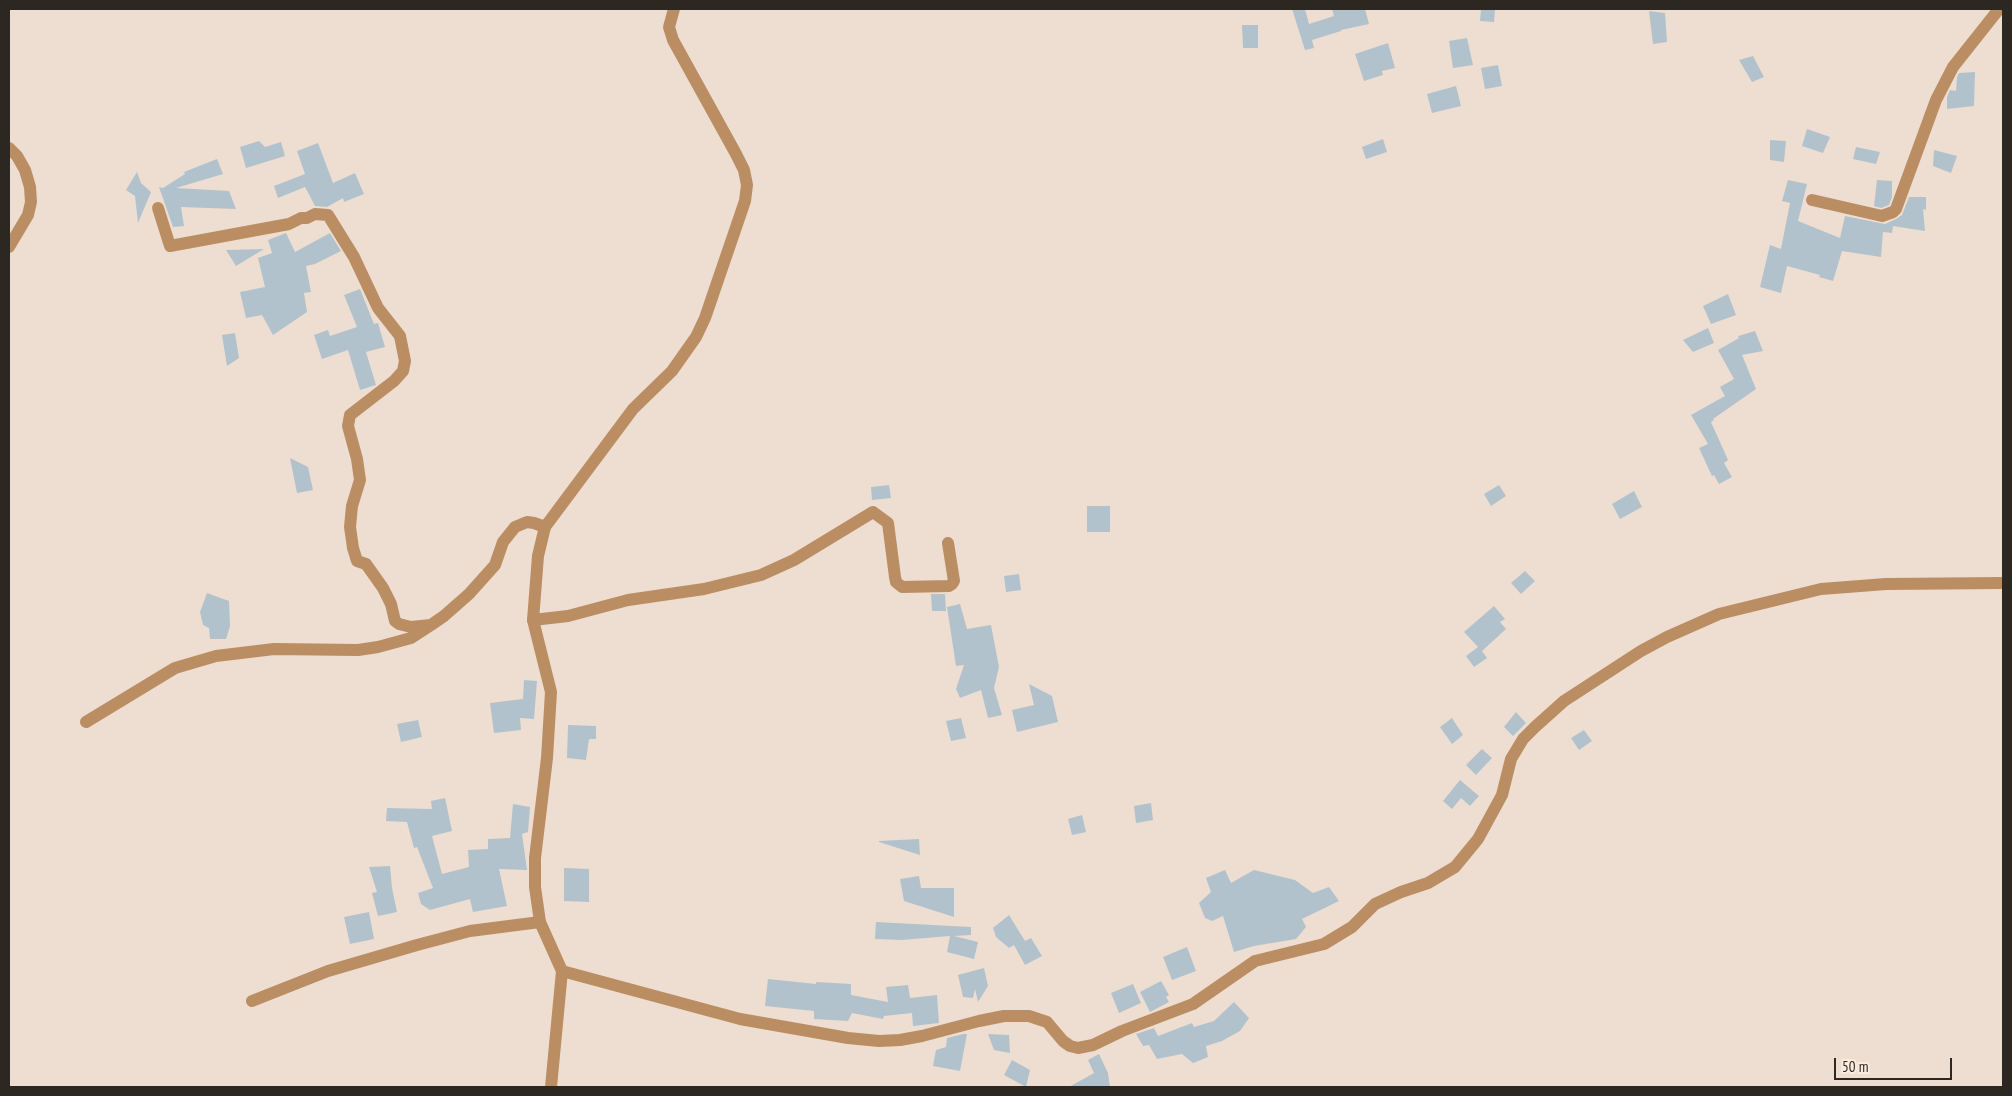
<!DOCTYPE html>
<html>
<head>
<meta charset="utf-8">
<style>
  body { margin:0 }
  #map { position:relative; width:2012px; height:1096px; overflow:hidden; background:#eeded1; font-family:"PT Sans Narrow",sans-serif }
  canvas { display:block }
  .frame { position:absolute; inset:0; border:10px solid #2d2722; pointer-events:none }
  .scale { position:absolute; left:1834px; top:1058px; width:118px; height:22px; box-sizing:border-box; border:2px solid #2d2722; border-top:0; padding-left:6px; font-size:15px; line-height:18px; white-space:nowrap; color:#2d2722; -webkit-text-stroke:4px #fbebde; paint-order:stroke }
</style>
</head>
<body>
<div id="map">
<canvas width="2012" height="1096"></canvas>
<div class="frame"></div>
<div class="scale">50 m</div>
</div>
<script>
const ctx = document.querySelector('canvas').getContext('2d');
ctx.lineJoin = 'round';
function fill(path, color) { ctx.fillStyle = color; ctx.fill(path, 'evenodd'); }
const shape = rows => new Path2D(rows.map(r => 'M' + r).join(''));
function trace(path, color, width, dash) { ctx.strokeStyle = color; ctx.lineWidth = width; ctx.lineCap = dash ? 'butt' : 'round'; ctx.setLineDash(dash || []); ctx.stroke(path); }
fill(shape([
  [1292,9,1305,9,1309,24,1334,16,1332,9,1365,9,1369,24,1341,30,1341,31,1312,40,1314,48,1305,50],
  [1481,9,1495,9,1494,22,1480,21],
  [1649,11,1665,13,1667,42,1653,44],
  [1242,25,1258,25,1258,48,1243,48],
  [1467,38,1473,65,1453,68,1449,41],
  [1388,43,1395,68,1382,71,1383,75,1364,81,1355,54],
  [1753,56,1764,77,1752,82,1739,60],
  [1498,65,1502,86,1485,89,1481,68],
  [1975,72,1974,106,1947,109,1947,97,1950,90,1956,91,1957,77,1959,73],
  [1456,86,1461,106,1432,113,1427,94],
  [1807,129,1830,137,1823,153,1802,146],
  [1383,139,1387,152,1366,159,1362,147],
  [1770,140,1786,141,1784,162,1770,160],
  [259,141,265,147,281,142,285,156,246,168,240,147],
  [318,143,333,183,355,173,364,194,344,202,343,198,327,207,315,206,305,187,278,198,274,186,305,174,297,151],
  [1856,147,1880,152,1876,164,1853,159],
  [1934,150,1957,156,1951,173,1933,166],
  [217,159,223,174,176,188,229,191,236,209,181,207,184,226,173,227,159,187,163,188,185,174,184,172],
  [137,172,141,183,151,192,138,223,135,196,126,190],
  [1788,180,1807,184,1798,221,1840,238,1845,216,1885,224,1896,219,1902,215,1909,197,1926,197,1926,210,1923,209,1925,231,1893,226,1892,233,1883,232,1881,257,1842,251,1833,281,1819,277,1820,275,1787,266,1781,293,1760,287,1770,245,1781,249,1790,203,1782,201],
  [1877,180,1892,181,1892,197,1889,205,1881,208,1874,206],
  [286,233,295,252,330,233,341,251,315,264,306,266,311,292,304,293,307,312,273,335,262,315,246,318,240,292,265,287,258,258,272,253,268,240],
  [264,249,236,266,226,250],
  [360,289,374,324,378,323,385,347,366,352,376,385,360,390,348,350,322,359,314,335,328,330,330,336,357,327,344,295],
  [1728,294,1736,315,1711,324,1703,306],
  [1708,328,1714,343,1693,352,1683,340],
  [1755,331,1763,351,1742,355,1756,389,1713,419,1714,420,1711,422,1728,460,1724,463,1732,477,1719,484,1714,475,1712,476,1699,448,1708,444,1691,415,1725,396,1720,387,1734,379,1718,350,1739,338,1738,336],
  [235,333,239,358,227,366,222,335],
  [290,458,308,467,313,490,297,493],
  [889,485,891,498,872,500,871,487],
  [1499,485,1506,496,1491,506,1484,494],
  [1634,491,1642,507,1620,519,1612,504],
  [1087,506,1110,506,1110,532,1087,532],
  [1525,571,1535,581,1521,594,1511,583],
  [1019,574,1021,590,1006,592,1004,576],
  [207,593,229,601,230,626,226,639,210,639,209,628,203,625,200,612],
  [931,594,945,594,946,611,932,611],
  [960,604,967,629,991,625,999,667,994,688,1002,715,988,718,981,690,960,698,956,689,964,665,956,666,947,607],
  [1494,606,1505,619,1500,622,1506,629,1482,651,1487,658,1474,667,1466,656,1478,647,1464,632],
  [524,680,537,681,534,719,520,718,521,730,494,733,490,703,523,699],
  [1029,684,1052,696,1058,722,1017,732,1012,710,1034,705],
  [1516,712,1526,723,1513,736,1504,727],
  [961,718,966,738,951,741,946,721],
  [1452,718,1463,735,1452,744,1440,727],
  [418,720,422,737,401,742,397,724],
  [568,725,596,726,596,739,589,739,586,760,567,758],
  [1584,730,1592,741,1579,750,1571,738],
  [1482,749,1492,758,1476,775,1466,765],
  [1460,780,1479,796,1470,806,1461,798,1452,809,1443,801],
  [445,798,452,831,432,836,442,874,469,867,468,850,488,849,488,839,510,838,513,804,530,807,528,832,522,834,527,870,499,869,507,906,473,912,470,899,430,910,421,904,418,893,433,888,417,847,414,848,407,822,386,821,387,808,432,809,431,801],
  [1151,803,1153,820,1136,823,1134,806],
  [1082,815,1086,832,1072,835,1068,819],
  [919,839,920,855,879,842,879,841],
  [390,866,392,888,397,912,378,916,372,893,377,892,369,867],
  [564,868,589,869,589,902,564,901],
  [1225,870,1231,883,1254,870,1295,880,1313,893,1329,887,1339,901,1302,919,1306,927,1296,939,1254,946,1234,952,1223,916,1212,921,1205,918,1199,903,1211,892,1206,878],
  [919,876,921,888,954,888,954,917,904,901,900,879],
  [369,912,374,939,350,944,344,917],
  [1009,915,1025,941,1031,938,1042,956,1025,965,1014,945,1009,948,996,937,993,928],
  [876,922,971,927,971,935,954,936,978,942,974,959,947,952,950,936,901,940,875,939],
  [1187,947,1196,971,1172,980,1163,957],
  [984,968,988,986,978,1002,975,989,973,998,963,997,958,975],
  [768,979,816,984,816,982,851,984,851,995,888,1002,886,987,908,985,910,998,937,995,939,1023,913,1026,912,1013,884,1016,883,1019,852,1013,848,1021,814,1019,814,1011,765,1006],
  [1161,981,1169,995,1166,997,1169,1002,1150,1012,1140,992],
  [1133,984,1141,1003,1119,1013,1111,993],
  [1234,1002,1249,1018,1240,1031,1222,1041,1206,1046,1208,1057,1193,1063,1182,1054,1157,1059,1149,1045,1143,1046,1136,1034,1154,1028,1158,1036,1192,1023,1194,1027,1214,1021],
  [963,1034,967,1034,960,1071,933,1066,936,1050,946,1047,947,1038],
  [988,1034,1009,1035,1010,1053,994,1050],
  [1099,1054,1108,1073,1110,1087,1069,1087,1094,1073,1088,1060],
  [1012,1060,1030,1070,1026,1087,1004,1075]
]), '#b1c2cd');
trace(shape([
  [9,148,17,156,25,170,30,187,31,202,28,215,9,247],
  [1812,200,1882,216,1893,212,1896,209,1936,100,1953,67,1999,9],
  [158,208,170,246,289,224,301,218,307,218,315,214,328,215,354,257,378,308,400,336,405,361,403,371,394,381,350,415,348,426,357,459,360,480,352,506,350,527,353,548,357,561,366,564,383,588,391,604,395,621,399,624,411,627,431,625,444,616,469,594,495,565,503,542,515,527,527,522,534,523,545,527,633,409,672,371,696,337,705,318,745,201,747,185,744,170,736,154,673,40,669,27,674,9],
  [533,620,568,616,628,600,704,589,761,575,794,560,873,512,888,523,895,577,896,582,902,587,949,586,952,584,954,581,948,543],
  [86,722,175,668,216,656,274,649,358,650,378,647,411,638,431,625],
  [562,971,740,1019,848,1038,879,1041,900,1040,922,1036,979,1021,1004,1016,1029,1016,1047,1022,1063,1041,1070,1046,1078,1048,1093,1045,1122,1031,1193,1004,1255,961,1324,944,1352,927,1375,904,1401,892,1428,883,1455,867,1478,839,1502,795,1511,759,1523,739,1535,727,1564,701,1641,651,1667,637,1719,614,1821,589,1886,584,2003,583],
  [252,1001,328,971,417,945,470,931,540,922]
]), '#bb8d63', 12);
trace(shape([
  [545,527,538,556,533,620,551,692,547,758,535,858,535,887,540,922,562,971,551,1087]
]), '#bb8d63', 12);
</script>
</body>
</html>
